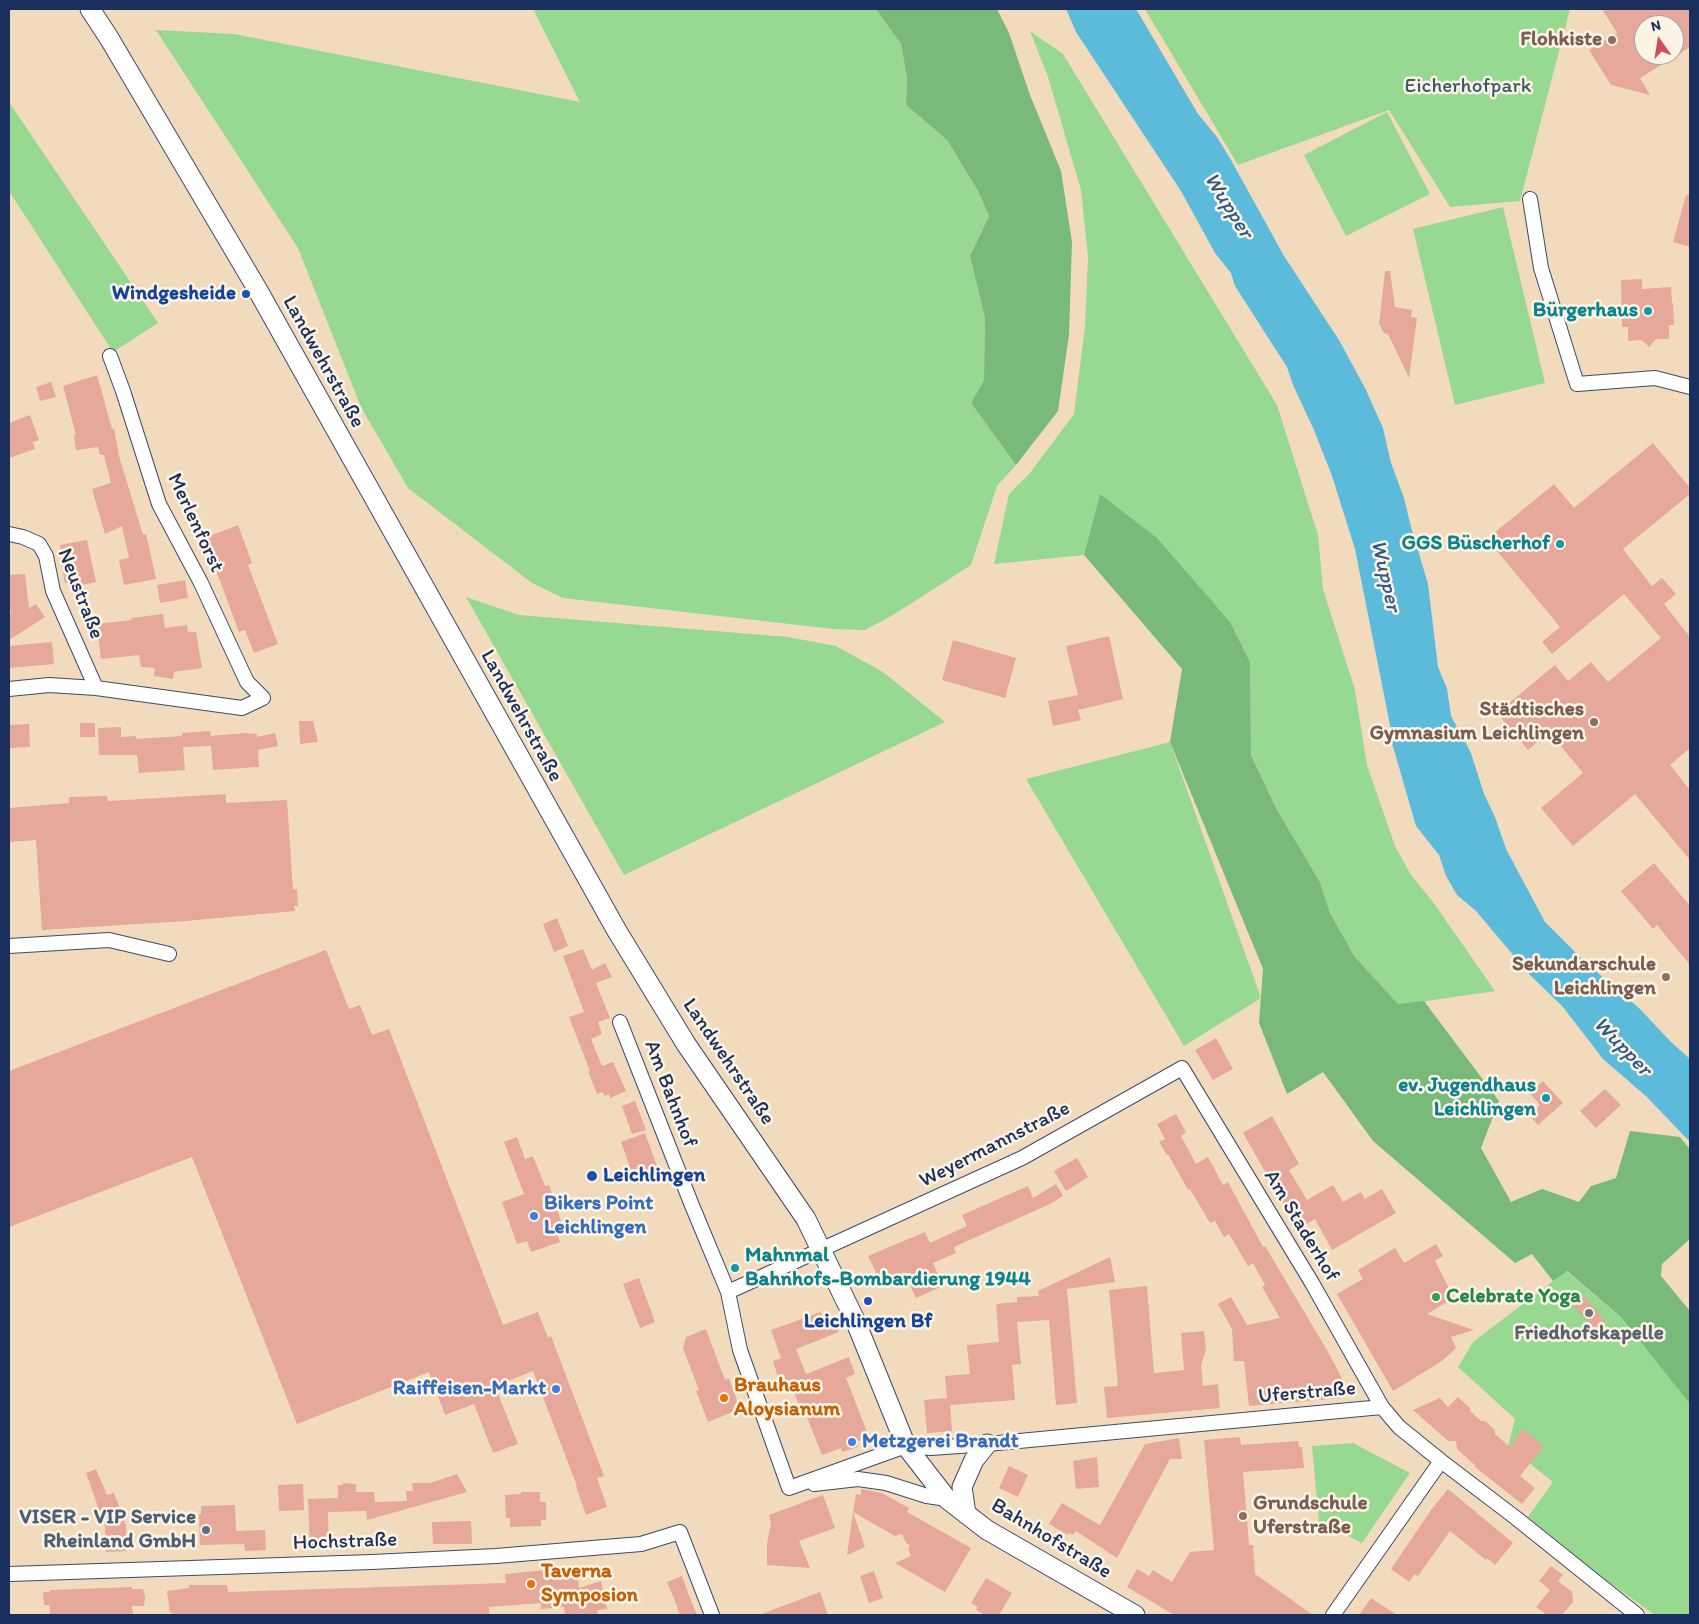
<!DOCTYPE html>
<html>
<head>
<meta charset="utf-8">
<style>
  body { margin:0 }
  #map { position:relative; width:1699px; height:1624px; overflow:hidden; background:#f2dbbc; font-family:Itim,sans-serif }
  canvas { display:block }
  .frame { position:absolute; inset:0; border:10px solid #1b2f5e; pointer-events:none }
  .north { position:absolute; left:1634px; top:15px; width:50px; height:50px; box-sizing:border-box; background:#fcf5e5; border:1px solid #a2a6af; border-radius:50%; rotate:347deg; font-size:14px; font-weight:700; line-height:20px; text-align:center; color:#1b2f5e }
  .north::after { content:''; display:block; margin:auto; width:18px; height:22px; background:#d1495b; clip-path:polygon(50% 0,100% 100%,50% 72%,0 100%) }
</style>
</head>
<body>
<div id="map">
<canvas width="1699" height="1624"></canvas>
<div class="frame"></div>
<div class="north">N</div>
</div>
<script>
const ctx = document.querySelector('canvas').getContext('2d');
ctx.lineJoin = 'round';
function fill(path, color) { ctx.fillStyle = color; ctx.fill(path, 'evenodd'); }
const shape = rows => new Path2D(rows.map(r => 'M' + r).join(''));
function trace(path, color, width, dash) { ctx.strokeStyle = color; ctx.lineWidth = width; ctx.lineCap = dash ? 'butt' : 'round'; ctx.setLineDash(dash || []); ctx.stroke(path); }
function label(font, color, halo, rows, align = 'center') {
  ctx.font = font + ' Itim,sans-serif'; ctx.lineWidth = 5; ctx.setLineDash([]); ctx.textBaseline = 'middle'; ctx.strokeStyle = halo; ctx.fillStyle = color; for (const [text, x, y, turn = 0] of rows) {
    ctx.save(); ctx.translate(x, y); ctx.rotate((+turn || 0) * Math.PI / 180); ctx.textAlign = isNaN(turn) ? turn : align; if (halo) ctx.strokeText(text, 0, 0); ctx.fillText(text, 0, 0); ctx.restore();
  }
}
fill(shape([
  [533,9,876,9,901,44,907,78,906,105,947,140,978,191,989,216,970,256,985,318,984,380,971,403,1016,465,997,486,971,565,893,615,865,630,833,629,563,598,532,583,408,488,361,407,298,248,156,30,234,34,580,102],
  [1145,9,1570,9,1520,201,1450,207,1389,110,1238,165],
  [1030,31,1063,54,1277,405,1318,535,1323,589,1355,690,1367,765,1395,846,1411,875,1433,902,1495,991,1399,1005,1355,957,1330,913,1320,882,1277,810,1251,755,1250,662,1230,622,1100,495,1084,555,994,564,1009,494,1030,473,1074,414,1085,327,1088,257,1081,190,1048,77],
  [9,102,158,323,113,352,9,191],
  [1387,112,1430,194,1346,236,1304,155],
  [1503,207,1545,383,1455,405,1413,229],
  [466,597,519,615,788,637,836,646,883,672,945,722,624,875],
  [1170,742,1261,998,1184,1046,1026,779],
  [1566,1271,1621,1317,1690,1403,1690,1615,1655,1615,1610,1583,1528,1517,1553,1482,1508,1446,1515,1419,1458,1367,1473,1342],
  [1353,1443,1410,1473,1362,1543,1319,1522,1312,1446]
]), '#97d990');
fill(shape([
  [876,9,997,9,1009,33,1030,95,1061,171,1072,242,1069,335,1058,411,1016,465,971,403,984,380,985,318,970,256,989,216,978,191,947,140,906,105,907,78,901,44],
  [1100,494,1157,538,1230,622,1250,662,1251,755,1277,810,1320,882,1330,913,1355,957,1398,1004,1424,1001,1499,1101,1481,1148,1511,1202,1542,1189,1579,1202,1591,1186,1616,1178,1630,1131,1680,1137,1690,1149,1690,1239,1662,1264,1661,1276,1690,1311,1690,1404,1621,1317,1567,1271,1553,1281,1532,1254,1515,1263,1373,1141,1323,1072,1287,1094,1259,1023,1263,969,1170,742,1182,669,1084,555]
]), '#79b97a');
fill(shape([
  [1066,9,1136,9,1198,114,1217,137,1231,160,1284,256,1339,340,1365,388,1383,428,1391,463,1404,498,1411,527,1428,584,1438,667,1447,689,1451,716,1471,753,1484,794,1495,817,1506,849,1545,922,1585,962,1640,1009,1670,1041,1690,1059,1690,1142,1647,1097,1603,1059,1563,1007,1530,975,1476,911,1457,895,1446,876,1439,855,1416,826,1392,743,1390,725,1355,549,1332,476,1314,430,1293,385,1287,367,1235,286,1231,273,1215,253,1181,191,1076,32]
]), '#5cbada');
fill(shape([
  [1602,9,1690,9,1690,47,1640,78,1650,95,1611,85,1589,50,1617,33],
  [1644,25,1674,25,1674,55,1644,55],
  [1686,195,1690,195,1690,247,1673,242],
  [1385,271,1390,271,1395,307,1412,310,1411,317,1417,318,1409,378,1388,334,1384,333,1379,324],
  [1642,279,1642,289,1671,287,1672,303,1673,303,1674,325,1669,325,1669,339,1656,339,1649,347,1642,340,1628,341,1628,327,1622,327,1621,280],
  [97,375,112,429,114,428,119,456,143,535,146,534,156,579,124,585,119,560,129,558,122,526,105,534,92,489,111,483,104,455,100,455,98,447,76,450,74,435,76,435,63,386],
  [51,382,56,397,40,401,36,387],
  [30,415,39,440,33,442,35,449,9,458,9,423],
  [1653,443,1690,488,1690,494,1623,549,1652,586,1662,578,1676,594,1664,604,1690,637,1690,748,1670,765,1690,790,1690,860,1635,794,1573,846,1541,808,1583,773,1549,732,1528,750,1497,713,1555,665,1568,681,1591,662,1608,682,1661,638,1624,594,1552,654,1542,642,1560,627,1487,539,1554,484,1574,508],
  [238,525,252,563,248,565,278,644,254,653,245,630,239,632,204,538],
  [87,540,96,582,69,588,68,582,65,583,59,551,61,551,60,545],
  [25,574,29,608,36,604,45,617,9,640,9,614,11,614,9,598,9,575],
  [185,580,188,598,160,603,157,585],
  [163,614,165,628,187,625,188,632,196,632,202,668,174,672,173,679,154,676,155,668,141,667,139,655,101,659,97,624,132,620,131,618],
  [1109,636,1123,699,1078,710,1081,720,1053,726,1048,701,1078,695,1066,646],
  [953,640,1016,658,1005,698,942,680],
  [52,642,54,664,9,668,9,646],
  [299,721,313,721,318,742,300,744],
  [80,723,95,723,95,737,80,737],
  [29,724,30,747,9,748,9,725],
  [121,727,121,737,136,736,136,739,182,736,185,770,139,773,137,755,99,755,98,728],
  [210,731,211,736,245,733,257,734,257,737,275,733,278,746,258,750,259,767,213,770,211,746,183,747,182,733],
  [226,794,226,803,287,800,293,890,297,889,298,906,294,906,295,911,186,921,42,930,36,840,9,842,9,808,69,803,69,797,107,796,108,801],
  [1654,863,1690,906,1690,965,1657,925,1653,929,1621,891],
  [557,918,568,946,554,952,543,924],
  [583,949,592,970,605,963,612,977,596,983,610,1018,598,1022,602,1034,591,1039,602,1066,613,1062,626,1091,610,1098,609,1094,604,1096,603,1092,597,1094,588,1071,590,1071,569,1017,584,1012,563,956],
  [326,950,349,1009,360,1005,372,1035,389,1029,503,1325,538,1312,548,1338,551,1336,604,1476,597,1478,607,1507,586,1515,576,1487,577,1486,533,1371,495,1386,518,1444,493,1453,474,1404,445,1415,429,1372,297,1424,192,1157,9,1227,9,1071],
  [1216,1038,1233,1069,1213,1080,1195,1050],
  [1543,1081,1563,1103,1538,1125,1529,1115,1540,1105,1530,1093],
  [1605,1089,1621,1105,1596,1128,1580,1111],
  [635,1101,646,1130,632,1134,622,1106],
  [1176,1114,1186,1132,1181,1136,1196,1164,1208,1157,1223,1185,1228,1182,1263,1247,1265,1246,1327,1350,1347,1388,1342,1398,1249,1406,1244,1361,1234,1361,1232,1329,1218,1304,1231,1297,1247,1325,1280,1318,1262,1287,1265,1285,1253,1263,1248,1266,1229,1234,1224,1237,1215,1221,1210,1223,1190,1189,1188,1190,1168,1154,1167,1155,1159,1142,1165,1139,1157,1124],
  [1272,1116,1299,1164,1289,1170,1307,1200,1333,1185,1343,1202,1361,1192,1365,1199,1382,1189,1396,1213,1332,1250,1315,1219,1298,1229,1243,1133],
  [645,1133,657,1166,647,1170,650,1179,636,1184,621,1142],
  [517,1137,525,1159,533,1156,545,1186,549,1185,563,1227,556,1230,560,1242,531,1252,527,1241,517,1244,502,1202,524,1194,504,1142],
  [1077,1158,1088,1177,1066,1191,1054,1171],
  [1056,1184,1063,1196,1050,1204,954,1247,956,1253,933,1263,943,1286,916,1298,904,1272,881,1283,868,1256,925,1232,930,1243,967,1226,962,1215,1028,1186,1033,1198],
  [1436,1244,1443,1256,1435,1261,1454,1298,1427,1314,1474,1330,1451,1337,1456,1348,1442,1361,1393,1391,1337,1294,1363,1279,1358,1270,1395,1248,1404,1263],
  [1110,1257,1115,1282,1067,1289,1077,1403,1056,1405,1049,1320,1017,1322,1021,1364,1012,1365,1015,1400,950,1405,952,1431,927,1433,924,1400,947,1398,945,1376,970,1374,967,1345,999,1342,996,1304,1017,1302,1017,1297,1039,1296,1038,1291],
  [639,1278,655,1322,640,1328,623,1284],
  [1147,1286,1154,1373,1184,1370,1181,1333,1204,1331,1206,1350,1201,1365,1203,1386,1218,1384,1220,1408,1107,1418,1104,1387,1118,1386,1109,1290],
  [1584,1296,1605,1321,1597,1331,1573,1305],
  [821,1312,824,1322,833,1318,839,1332,796,1349,806,1374,849,1357,855,1374,846,1378,869,1437,856,1442,858,1447,842,1452,841,1448,822,1455,801,1402,798,1403,793,1389,783,1393,773,1361,781,1358,771,1330],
  [706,1329,725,1380,729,1378,740,1409,708,1422,696,1391,699,1390,683,1348,686,1337],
  [1458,1397,1470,1408,1470,1411,1481,1421,1485,1421,1495,1430,1495,1434,1510,1447,1523,1429,1544,1446,1520,1476,1535,1488,1522,1504,1475,1467,1476,1466,1457,1449,1456,1441,1448,1441,1413,1410,1440,1398,1448,1407],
  [1240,1437,1241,1445,1298,1441,1299,1447,1302,1447,1304,1468,1243,1472,1249,1545,1253,1545,1255,1574,1313,1615,1174,1615,1127,1587,1137,1569,1149,1576,1153,1570,1172,1582,1190,1552,1214,1550,1204,1440],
  [1179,1438,1182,1459,1170,1459,1117,1558,1076,1531,1073,1535,1069,1533,1068,1535,1049,1524,1062,1503,1100,1525,1145,1444],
  [1097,1457,1099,1487,1076,1489,1073,1461],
  [1009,1466,1028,1475,1018,1497,999,1488],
  [96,1469,107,1495,114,1493,126,1526,127,1551,106,1552,105,1527,86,1473],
  [457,1474,467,1492,367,1520,366,1511,328,1512,329,1548,310,1549,308,1499,338,1498,338,1485,343,1485,343,1483,356,1484,356,1492,374,1492,375,1502,407,1501,406,1491,413,1491,412,1483,430,1483],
  [303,1484,304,1510,279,1511,278,1485],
  [861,1489,882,1493,909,1508,907,1512,971,1548,945,1592,895,1563,911,1556,908,1549,910,1545,906,1543,902,1534,895,1536,853,1512,856,1494,861,1495],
  [1448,1489,1513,1543,1495,1565,1487,1558,1486,1560,1450,1531,1418,1576,1415,1574,1409,1582,1391,1569,1431,1510],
  [521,1492,540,1492,540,1502,546,1502,546,1520,541,1520,541,1526,510,1527,510,1518,506,1518,505,1495,521,1494],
  [823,1495,835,1528,799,1541,810,1568,767,1565,767,1544,771,1523,769,1515],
  [235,1505,236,1531,265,1530,266,1550,245,1551,244,1544,200,1545,199,1514,201,1514,201,1506],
  [853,1512,865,1547,847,1555],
  [471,1521,472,1544,433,1544,432,1522],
  [1551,1566,1563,1575,1558,1581,1572,1592,1573,1602,1562,1615,1547,1615,1536,1607,1550,1590,1539,1581],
  [577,1567,579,1588,601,1581,607,1609,597,1610,598,1615,565,1615,564,1607,541,1609,541,1603,489,1607,489,1615,173,1615,172,1612,170,1613,167,1591,189,1588,189,1585,227,1585,228,1592,506,1583,505,1574],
  [874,1571,883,1598,869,1603,860,1576],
  [682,1576,690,1598,697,1615,680,1615,675,1601,667,1582],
  [986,1578,1012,1593,999,1615,985,1615,976,1610,978,1607,971,1603],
  [132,1587,132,1589,143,1589,145,1597,144,1606,132,1606,133,1615,50,1615,50,1605,44,1605,43,1592,50,1592,50,1590],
  [820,1592,828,1615,762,1615,762,1614],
  [1371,1598,1397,1615,1359,1615]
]), '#e5a89a');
const minor = shape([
  [1530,199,1541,268,1577,384,1655,378,1690,387],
  [9,534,23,537,39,544,46,556,53,591,96,688],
  [9,689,49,685,96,688,242,708,263,698,247,682,201,583,159,504,123,391,110,356],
  [9,946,109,940,169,954],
  [620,1022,691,1203,728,1292,740,1350,789,1488],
  [728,1292,1022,1158,1182,1068,1312,1283,1382,1407,1399,1427,1441,1461,1516,1518,1637,1615],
  [814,1484,858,1479,886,1483,927,1496,947,1499],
  [789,1488,906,1446,931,1448,987,1444,1382,1407],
  [9,1574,372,1562,496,1556,641,1544,680,1532,712,1615],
  [1333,1615,1441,1461]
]);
const secondary = shape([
  [90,9,109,38,256,287,617,931,686,1044,806,1219,855,1320,906,1446,947,1499,987,1530,1135,1615],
  [966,1514,962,1487,974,1460,987,1444]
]);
trace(minor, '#3b496c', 16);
trace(secondary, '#3b496c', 21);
trace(minor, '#fff', 14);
trace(secondary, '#fff', 19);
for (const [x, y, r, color] of [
  [1612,40,5,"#8d6e63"],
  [246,294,5,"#1a4fb4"],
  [1648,311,5,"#0f9aa8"],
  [1560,544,5,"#0f9aa8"],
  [1594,722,5,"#8d6e63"],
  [1666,977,5,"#8d6e63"],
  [1546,1098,5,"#0f9aa8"],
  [592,1176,6,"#1a4fb4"],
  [534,1216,5,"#3f7fe0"],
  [735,1268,5,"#0f9aa8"],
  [1436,1297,5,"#2e9e5b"],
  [868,1301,5,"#1a4fb4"],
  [1589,1313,5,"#6b7280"],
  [556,1389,5,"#3f7fe0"],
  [724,1398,5,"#e8710a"],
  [852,1442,5,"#3f7fe0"],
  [1243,1516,5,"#8d6e63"],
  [206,1530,5,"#5c6f8a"],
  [531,1584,5,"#e8710a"]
]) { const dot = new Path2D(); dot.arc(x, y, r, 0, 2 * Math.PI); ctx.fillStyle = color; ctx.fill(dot); trace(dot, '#fcf5e5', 2); }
label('bold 21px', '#785e54', '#fcf5e5', [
  ["Flohkiste",1602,40],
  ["Städtisches",1584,710],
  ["Gymnasium Leichlingen",1584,734],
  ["Sekundarschule",1656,965],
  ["Leichlingen",1656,989],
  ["Grundschule",1253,1504,"left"],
  ["Uferstraße",1253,1528,"left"]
], 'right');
label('21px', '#3a5a6a', '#fcf5e5', [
  ["Eicherhofpark",1468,87]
]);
label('bold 21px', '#164399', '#fcf5e5', [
  ["Windgesheide",236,294],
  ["Leichlingen",603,1176,"left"],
  ["Leichlingen Bf",868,1322,"center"]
], 'right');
label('bold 21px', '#0d838f', '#fcf5e5', [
  ["Bürgerhaus",1638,311],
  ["GGS Büscherhof",1550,544],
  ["ev. Jugendhaus",1536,1086],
  ["Leichlingen",1536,1110],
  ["Mahnmal",745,1256,"left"],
  ["Bahnhofs-Bombardierung 1944",745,1280,"left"]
], 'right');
label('21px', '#1b2f5e', '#fcf5e5', [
  ["Landwehrstraße",323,362,61],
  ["Merlenforst",195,523,65],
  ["Neustraße",80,594,69],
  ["Landwehrstraße",521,716,61],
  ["Landwehrstraße",728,1062,56],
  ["Am Bahnhof",670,1094,69],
  ["Weyermannstraße",995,1145,-27],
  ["Am Staderhof",1301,1226,59],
  ["Uferstraße",1307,1393,-5],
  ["Bahnhofstraße",1051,1539,31],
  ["Hochstraße",345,1542,-2]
]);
label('bold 21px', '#366cbe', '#fcf5e5', [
  ["Bikers Point",544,1204],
  ["Leichlingen",544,1228],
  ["Raiffeisen-Markt",546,1389,"right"],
  ["Metzgerei Brandt",862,1442]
], 'left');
label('bold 21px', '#27864d', '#fcf5e5', [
  ["Celebrate Yoga",1446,1297]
], 'left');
label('bold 21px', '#5b616d', '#fcf5e5', [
  ["Friedhofskapelle",1589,1334]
]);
label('bold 21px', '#c56008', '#fcf5e5', [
  ["Brauhaus",734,1386],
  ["Aloysianum",734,1410],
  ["Taverna",541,1572],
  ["Symposion",541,1596]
], 'left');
label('bold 21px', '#4e5e75', '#fcf5e5', [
  ["VISER - VIP Service",196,1518],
  ["Rheinland GmbH",196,1542]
], 'right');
label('italic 22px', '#2e5983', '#fcf5e5', [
  ["Wupper",1228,206,58],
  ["Wupper",1385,576,77],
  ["Wupper",1622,1047,46]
]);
</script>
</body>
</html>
